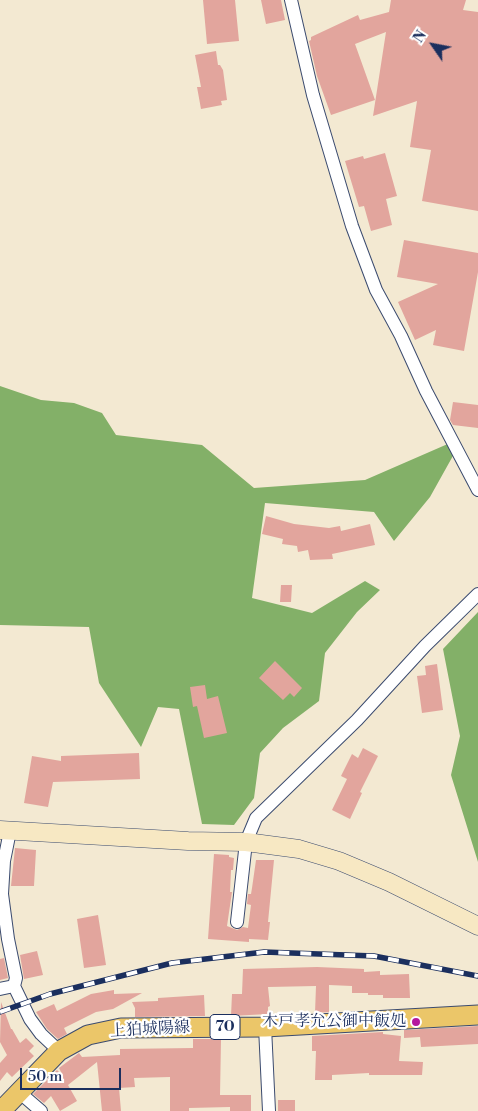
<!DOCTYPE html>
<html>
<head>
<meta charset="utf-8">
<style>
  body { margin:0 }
  #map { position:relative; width:478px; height:1111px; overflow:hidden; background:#f3e9d2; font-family:"Libre Bodoni",serif }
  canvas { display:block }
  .north { position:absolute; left:408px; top:20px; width:50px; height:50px; -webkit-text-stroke:4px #fff; paint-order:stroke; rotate:303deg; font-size:14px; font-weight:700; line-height:20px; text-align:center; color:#1b2f5e }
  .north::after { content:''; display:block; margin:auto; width:18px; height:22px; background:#1b2f5e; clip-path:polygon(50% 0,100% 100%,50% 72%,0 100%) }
  .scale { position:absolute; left:20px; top:1068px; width:101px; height:22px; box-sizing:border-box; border:2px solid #1b2f5e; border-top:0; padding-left:6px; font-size:15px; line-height:18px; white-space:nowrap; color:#1b2f5e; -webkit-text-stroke:4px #fff; paint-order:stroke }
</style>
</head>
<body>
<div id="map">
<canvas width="478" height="1111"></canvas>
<div class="north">N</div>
<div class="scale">50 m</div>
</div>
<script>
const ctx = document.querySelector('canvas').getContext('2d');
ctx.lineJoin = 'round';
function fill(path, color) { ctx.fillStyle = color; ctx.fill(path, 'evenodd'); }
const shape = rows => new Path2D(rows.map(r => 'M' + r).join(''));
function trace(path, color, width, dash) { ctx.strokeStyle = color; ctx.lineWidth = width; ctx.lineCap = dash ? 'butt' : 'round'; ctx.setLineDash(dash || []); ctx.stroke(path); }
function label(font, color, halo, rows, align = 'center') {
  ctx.font = font + ' "Libre Bodoni","Noto Serif JP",serif'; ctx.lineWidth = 4.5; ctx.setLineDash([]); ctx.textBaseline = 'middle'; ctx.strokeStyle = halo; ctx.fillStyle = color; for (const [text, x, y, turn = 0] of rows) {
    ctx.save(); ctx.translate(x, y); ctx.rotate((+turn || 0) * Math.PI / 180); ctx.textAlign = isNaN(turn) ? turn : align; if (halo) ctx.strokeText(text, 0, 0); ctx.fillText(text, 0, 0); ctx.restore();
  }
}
fill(shape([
  [0,386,41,400,74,403,102,413,116,435,202,445,254,488,365,480,450,443,454,454,430,497,394,541,374,512,265,503,252,598,312,613,365,581,380,590,357,612,325,653,319,701,283,728,260,753,254,798,234,825,202,824,179,709,158,707,141,747,99,683,89,627,0,625],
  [478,612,478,862,451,775,460,736,443,649]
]), '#83b068');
fill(shape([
  [203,0,235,0,239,41,207,44],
  [261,0,281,0,285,20,266,24],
  [391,0,466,0,463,10,478,12,478,211,422,201,431,150,410,147,417,101,373,116,386,32,355,44,375,100,331,115,317,76,309,41,311,40,311,37,358,15,360,20,389,12],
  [216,51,218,65,220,65,223,70,227,100,221,101,222,105,201,109,197,87,201,87,195,55],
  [385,153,397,196,386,199,392,225,371,231,364,206,359,207,345,161,363,156,364,159],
  [404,240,478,253,478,272,464,351,433,345,436,330,415,340,398,302,438,284,397,277],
  [453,402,478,405,478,428,453,425,450,420],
  [266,516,294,524,329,528,340,526,341,531,370,524,375,545,332,554,333,559,310,560,308,550,298,552,297,546,282,544,283,539,262,534],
  [281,585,292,585,291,602,280,602],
  [275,661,302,688,294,697,290,693,283,700,259,678],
  [437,664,443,710,422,713,417,676,426,675,425,666],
  [205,685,207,699,218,696,227,733,204,738,197,706,193,707,190,687],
  [363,748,378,756,360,792,362,793,350,819,332,810,347,779,341,776,352,754,358,758],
  [139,753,140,779,53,782,48,807,24,803,32,756,61,761,61,756],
  [15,848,36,850,34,886,11,886],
  [214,854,229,855,229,857,234,858,233,870,231,870,230,892,232,892,227,926,237,930,243,927,248,928,251,905,247,904,248,894,251,894,252,888,256,860,274,860,268,922,270,922,268,940,249,939,249,942,208,939],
  [98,915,106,965,84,968,77,919],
  [37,951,43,975,24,979,20,955],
  [4,958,8,978,0,980,0,959],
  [317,967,364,969,364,972,380,971,380,975,409,974,410,998,383,998,383,995,368,995,368,993,352,993,352,986,329,985,329,1012,315,1013,316,986,268,987,270,1006,268,1007,268,1014,231,1016,232,994,242,994,243,969],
  [114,990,114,994,142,993,113,1009,96,1012,64,1028,67,1034,58,1039,47,1029,36,1012,54,1004,57,1011,91,994],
  [204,995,205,1016,135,1017,135,1008,132,1002,158,1001,158,998],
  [1,1002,11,1029,12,1029,20,1043,26,1038,34,1046,29,1051,34,1056,12,1077,7,1072,0,1081,0,1063,7,1055,0,1042],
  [478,1026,478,1044,421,1047,420,1037,404,1038,404,1030],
  [383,1032,383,1034,401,1036,399,1061,423,1062,422,1075,369,1075,369,1073,332,1075,332,1080,315,1080,316,1051,312,1051,312,1036],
  [193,1039,221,1039,220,1095,251,1095,251,1111,230,1111,230,1107,189,1108,189,1111,170,1111,170,1077,134,1078,135,1087,119,1088,121,1111,102,1111,97,1062,68,1085,77,1101,60,1111,51,1096,44,1103,33,1094,57,1070,63,1076,59,1068,79,1053,82,1057,120,1055,120,1049,193,1048],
  [278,1100,295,1100,295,1111,278,1111]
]), '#e2a59d');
const street = shape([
  [291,0,313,95,352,226,376,290,401,336,426,391,478,490],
  [10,831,4,861,2,894,8,939,16,978,14,986,30,1019,41,1034,59,1051],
  [237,922,246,842,256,818,357,720,425,646,478,594],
  [0,989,14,986],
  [265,1027,269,1111],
  [19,1092,41,1111]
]);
const secondary = shape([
  [0,830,188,841,246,842,299,849,339,861,389,882,478,926]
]);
const primary = shape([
  [1,1111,59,1051,88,1035,121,1028,265,1027,478,1015]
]);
trace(street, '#3b4b6f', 14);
trace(secondary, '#3b4b6f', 19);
trace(primary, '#3b4b6f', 21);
trace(street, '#fff', 12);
trace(secondary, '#f7e8c3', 18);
trace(primary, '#ebc669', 19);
const rail = shape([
  [0,1012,50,994,172,963,264,952,374,956,478,976]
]);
trace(rail, '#1b2f5e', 5.5);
trace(rail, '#fff', 4, [11]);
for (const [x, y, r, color] of [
  [416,1022,5,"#b5179e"]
]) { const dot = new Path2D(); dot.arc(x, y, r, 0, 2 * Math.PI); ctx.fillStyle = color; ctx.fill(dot); trace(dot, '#fff', 2); }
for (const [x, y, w] of [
  [225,1027,30]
]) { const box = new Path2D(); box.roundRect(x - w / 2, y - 12.5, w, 25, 4); ctx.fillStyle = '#fff'; ctx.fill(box); trace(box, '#1b2f5e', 1); }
label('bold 15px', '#1b2f5e', null, [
  ["70",225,1027]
]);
label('16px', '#1b2f5e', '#fff', [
  ["木戸孝允公御中飯処",406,1022]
], 'right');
label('16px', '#1b2f5e', '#fff', [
  ["上狛城陽線",150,1030,-3]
]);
</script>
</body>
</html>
